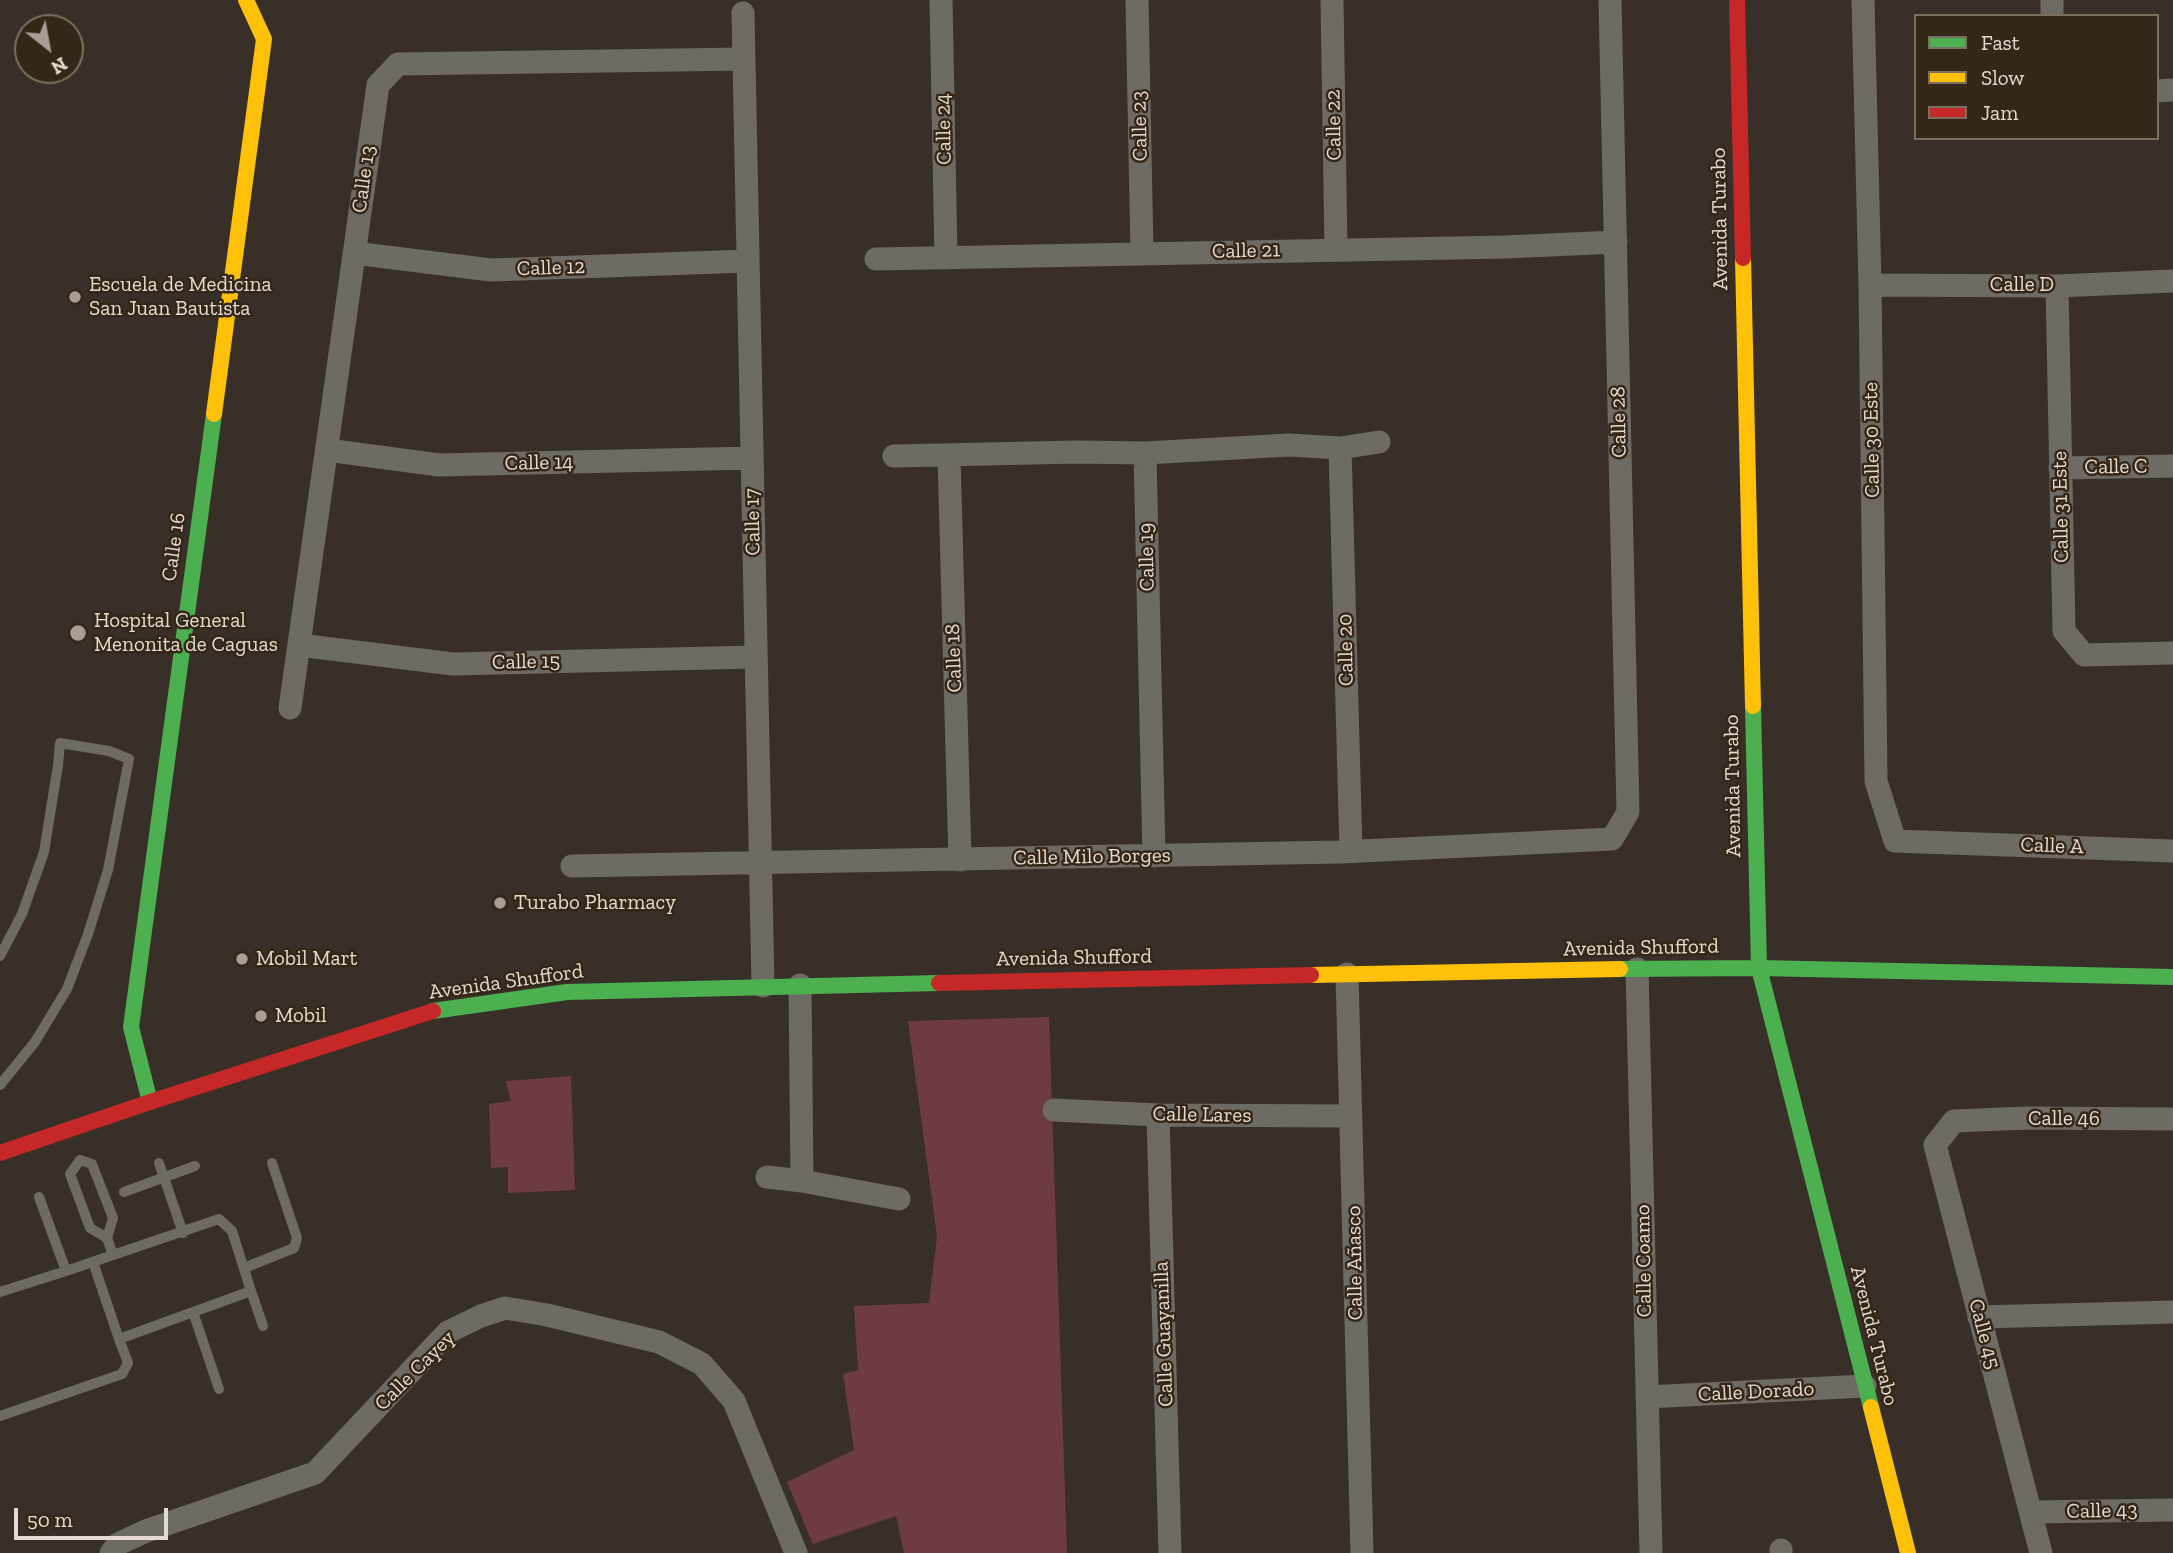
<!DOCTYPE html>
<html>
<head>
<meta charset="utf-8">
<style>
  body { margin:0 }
  #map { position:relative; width:2173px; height:1553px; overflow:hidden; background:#383028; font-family:"Zilla Slab",serif }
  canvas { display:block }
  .legend { position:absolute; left:1914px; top:14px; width:245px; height:126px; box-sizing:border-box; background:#352718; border:2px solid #7b6f62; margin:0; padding:9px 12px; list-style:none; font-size:21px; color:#e4dad1 }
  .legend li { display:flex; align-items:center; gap:14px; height:35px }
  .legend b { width:35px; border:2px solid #7b6f62 }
  .north { position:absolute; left:14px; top:14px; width:70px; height:70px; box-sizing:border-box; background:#352718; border:2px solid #7b6f62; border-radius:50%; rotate:149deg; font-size:19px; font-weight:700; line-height:28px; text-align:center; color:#e4dad1 }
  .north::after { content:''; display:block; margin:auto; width:24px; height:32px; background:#a89e96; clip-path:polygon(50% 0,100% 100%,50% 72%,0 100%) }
  .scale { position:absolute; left:14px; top:1508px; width:154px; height:32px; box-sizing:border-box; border:4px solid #e4dad1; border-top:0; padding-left:9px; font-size:21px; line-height:24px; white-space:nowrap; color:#e4dad1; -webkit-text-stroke:5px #352718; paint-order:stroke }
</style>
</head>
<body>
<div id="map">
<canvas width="2173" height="1553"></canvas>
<ul class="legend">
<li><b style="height:9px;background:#4caf50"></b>Fast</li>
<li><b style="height:9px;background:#ffc107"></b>Slow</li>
<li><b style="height:9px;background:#c62828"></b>Jam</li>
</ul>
<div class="north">N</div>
<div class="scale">50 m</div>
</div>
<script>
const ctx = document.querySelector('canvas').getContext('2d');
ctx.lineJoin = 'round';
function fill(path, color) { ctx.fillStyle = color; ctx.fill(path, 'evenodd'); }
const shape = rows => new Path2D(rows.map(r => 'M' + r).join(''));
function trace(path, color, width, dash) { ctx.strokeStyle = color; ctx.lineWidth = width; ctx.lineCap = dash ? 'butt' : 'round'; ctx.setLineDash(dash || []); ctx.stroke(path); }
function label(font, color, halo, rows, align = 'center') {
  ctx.font = font + ' "Zilla Slab",serif'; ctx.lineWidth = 5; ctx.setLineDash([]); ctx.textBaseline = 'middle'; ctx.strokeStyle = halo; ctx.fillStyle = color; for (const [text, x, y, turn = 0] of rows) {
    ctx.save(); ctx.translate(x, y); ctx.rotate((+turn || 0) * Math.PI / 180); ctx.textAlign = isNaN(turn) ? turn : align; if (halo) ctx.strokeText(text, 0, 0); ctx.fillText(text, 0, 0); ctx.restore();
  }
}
fill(shape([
  [1049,1017,1067,1553,904,1553,896,1516,813,1544,787,1482,854,1450,843,1374,858,1370,854,1306,929,1303,937,1237,908,1021],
  [571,1076,575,1190,508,1193,508,1167,491,1168,489,1104,511,1101,506,1081]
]), '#6e3a43');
trace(shape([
  [0,956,22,914,44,852,58,765,60,743,109,751,129,759,108,870,88,934,67,989,35,1042,0,1085],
  [80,1160,70,1174,90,1228,107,1238],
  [159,1163,183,1233],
  [124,1192,195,1166],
  [93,1262,119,1339,251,1291,232,1231,219,1219,113,1255],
  [244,1268,294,1248,297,1238,272,1163],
  [66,1271,113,1255,107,1238,113,1218,92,1164,80,1160],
  [251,1291,263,1326],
  [0,1292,66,1271,39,1197],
  [193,1312,219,1389],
  [0,1416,122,1374,128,1363,119,1339]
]), '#6e6b65', 10);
trace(shape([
  [941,0,946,258],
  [1137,0,1142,253],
  [1332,0,1336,250],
  [1863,0,1870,285,1876,781,1895,841,2173,851],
  [2052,0,2052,16],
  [743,13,763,986],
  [2157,91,2173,90],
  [354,253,491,270,748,261],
  [876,259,1506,247,1616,242],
  [1870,285,2057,286,2173,281],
  [2057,286,2064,631,2084,655,2173,653],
  [1340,448,1351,851],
  [327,450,439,465,752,458],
  [1145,453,1154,856],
  [894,456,1078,452,1145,453,1289,445,1340,448,1379,442],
  [949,456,960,860],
  [2060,468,2173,466],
  [299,645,453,664,755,657],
  [290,708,378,85,398,64,744,59],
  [572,866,1340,852,1612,839,1628,812,1610,0],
  [1637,969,1651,1553],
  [1347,974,1362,1553],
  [800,985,802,1181],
  [1054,1110,1158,1115,1351,1116],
  [1158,1115,1170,1553],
  [767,1177,802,1181,899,1199],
  [1979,1317,2173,1312],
  [1647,1397,1865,1386],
  [2031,1512,2173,1510],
  [111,1553,118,1544,146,1531,315,1473,448,1332,481,1316,505,1308,547,1315,659,1342,702,1364,734,1401,796,1553],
  [1781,1553,1781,1550],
  [2041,1553,1935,1145,1954,1121,2027,1118,2173,1119]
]), '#6e6b65', 23);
trace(shape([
  [1753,706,1759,968,1871,1407],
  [1620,969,1759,968,2173,977],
  [433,1011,567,992,939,983],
  [150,1102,131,1027,214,414]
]), '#4caf50', 16);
trace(shape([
  [1743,258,1753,706],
  [214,414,264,39,246,0],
  [1311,975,1620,969],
  [1871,1407,1908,1553]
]), '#ffc107', 16);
trace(shape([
  [1737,0,1743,258],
  [939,983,1311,975],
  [0,1153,150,1102,433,1011]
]), '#c62828', 16);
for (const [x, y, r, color] of [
  [75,297,7,"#a89e96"],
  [78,633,9,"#a89e96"],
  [500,903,7,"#a89e96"],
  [242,959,7,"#a89e96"],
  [261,1016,7,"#a89e96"]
]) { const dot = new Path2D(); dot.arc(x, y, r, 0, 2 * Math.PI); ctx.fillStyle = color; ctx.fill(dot); trace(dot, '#352718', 2.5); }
label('21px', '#e4dad1', '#352718', [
  ["Calle 22",1334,125,-91],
  ["Calle 23",1140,126,-91],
  ["Calle 24",944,129,-91],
  ["Calle 13",364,179,-82],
  ["Avenida Turabo",1720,219,-91],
  ["Calle 21",1246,251,-1],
  ["Calle 12",551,268,-2],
  ["Calle D",2022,285],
  ["Calle 28",1619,422,-91],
  ["Calle 30 Este",1872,440,-91],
  ["Calle 14",539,463,-1],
  ["Calle C",2116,467,-1],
  ["Calle 31 Este",2061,507,-91],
  ["Calle 17",753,522,-91],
  ["Calle 16",174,547,-82],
  ["Calle 19",1147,557,-91],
  ["Calle 20",1346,650,-91],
  ["Calle 18",954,658,-92],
  ["Calle 15",526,662,-1],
  ["Avenida Turabo",1733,786,-91],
  ["Calle A",2052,846,2],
  ["Calle Milo Borges",1092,857,-1],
  ["Avenida Shufford",1641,948,-1],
  ["Avenida Shufford",1074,958,-1],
  ["Avenida Shufford",506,982,-8],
  ["Calle Lares",1202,1115,1],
  ["Calle 46",2064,1119],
  ["Calle Coamo",1644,1261,-91],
  ["Calle Añasco",1355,1263,-91],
  ["Calle Guayanilla",1164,1334,-92],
  ["Calle 45",1984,1334,75],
  ["Avenida Turabo",1874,1336,76],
  ["Calle Cayey",415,1371,-45],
  ["Calle Dorado",1756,1392,-3],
  ["Calle 43",2102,1511,-1]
]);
label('21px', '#e4dad1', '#352718', [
  ["Escuela de Medicina",89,285],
  ["San Juan Bautista",89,309],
  ["Hospital General",94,621],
  ["Menonita de Caguas",94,645],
  ["Turabo Pharmacy",514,903],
  ["Mobil Mart",256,959],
  ["Mobil",275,1016]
], 'left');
</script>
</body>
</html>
